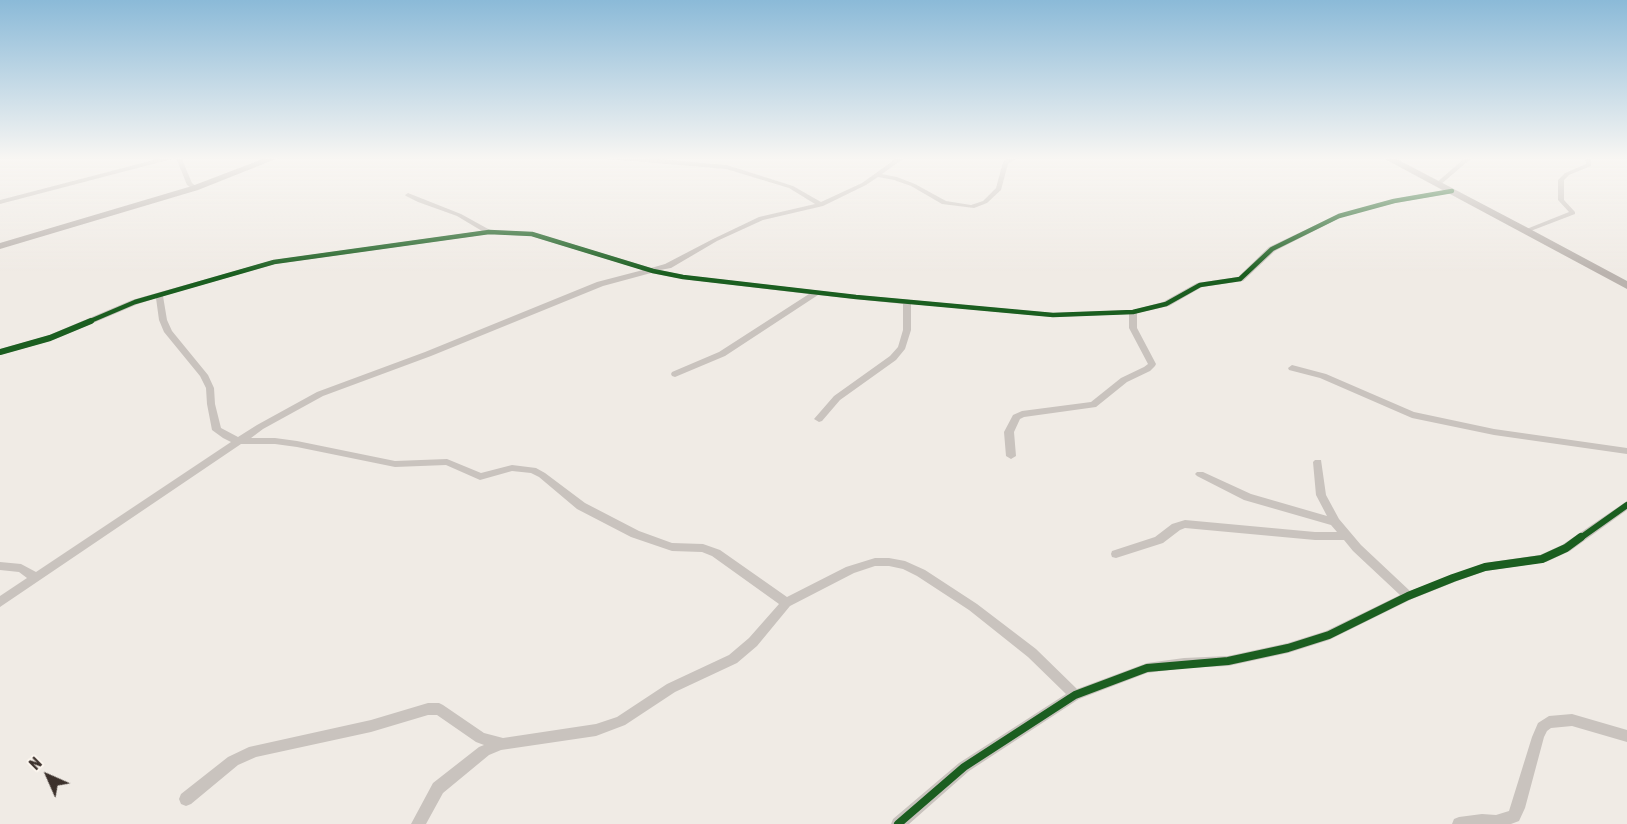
<!DOCTYPE html>
<html>
<head>
<meta charset="utf-8">
<style>
  body { margin:0 }
  #map { position:relative; width:1627px; height:824px; overflow:hidden; background:#f0ebe5; font-family:"Asap Condensed",sans-serif }
  canvas { display:block }
  .north { position:absolute; left:18px; top:746px; width:60px; height:60px; -webkit-text-stroke:4px #fbf5ee; paint-order:stroke; rotate:315deg; font-size:16px; font-weight:700; line-height:24px; text-align:center; color:#3b302b }
  .north::after { content:''; display:block; margin:auto; width:21px; height:27px; background:#3b302b; clip-path:polygon(50% 0,100% 100%,50% 72%,0 100%) }
</style>
</head>
<body>
<div id="map">
<canvas width="1627" height="824"></canvas>
<div class="north">N</div>
</div>
<script>
const ctx = document.querySelector('canvas').getContext('2d');
ctx.lineJoin = 'round';
const shape = rows => new Path2D(rows.map(r => 'M' + r).join(''));
function fill(path, color) { ctx.fillStyle = color; ctx.fill(path, 'evenodd'); }
function trace(path, color, width, dash) { ctx.strokeStyle = color; ctx.lineWidth = width; ctx.lineCap = dash ? 'butt' : 'round'; ctx.setLineDash(dash || []); ctx.stroke(path); }
fill(shape([
  [165,157,181,157,192,183,197,187,197,189,193,189,187,185,176,158,0,204,0,200,165,157],
  [605,157,634,157,727,165,793,186,821,202,862,183,898,157,906,157,882,174,897,177,915,184,946,201,971,205,983,201,996,188,1003,162,1010,157,1018,157,1008,164,1001,190,987,203,974,208,942,204,911,186,894,180,878,177,866,185,823,206,763,220,717,241,671,268,660,270,683,275,856,295,1053,313,1133,310,1163,302,1197,283,1238,277,1269,247,1337,215,1394,199,1452,189,1455,191,1452,193,1395,203,1341,217,1275,251,1243,281,1202,287,1169,306,1137,313,1137,328,1156,364,1155,366,1150,371,1127,382,1096,407,1024,417,1020,419,1014,432,1016,456,1011,459,1006,456,1004,432,1013,415,1022,411,1091,402,1121,378,1144,367,1148,364,1129,328,1129,314,1053,317,911,304,911,330,905,349,896,360,840,400,822,421,819,422,814,419,834,396,890,356,898,347,903,330,903,304,818,295,725,356,675,377,672,376,671,374,672,372,719,352,809,294,683,279,651,273,603,286,431,356,323,396,263,429,251,438,275,438,297,441,395,461,447,459,481,473,512,465,536,468,545,473,585,503,639,531,672,543,703,544,720,550,787,597,846,567,875,558,889,558,905,561,925,570,977,604,1036,649,1077,689,1147,663,1184,658,1228,656,1288,643,1326,631,1400,595,1353,551,1344,540,1315,540,1185,528,1180,530,1163,543,1116,558,1112,557,1111,554,1112,551,1155,537,1172,524,1185,520,1315,532,1337,532,1331,525,1244,500,1197,476,1195,474,1197,472,1203,472,1251,494,1327,516,1316,495,1313,462,1315,460,1321,460,1326,495,1339,519,1361,545,1410,591,1485,563,1540,555,1562,545,1627,501,1627,510,1570,551,1546,562,1485,571,1457,581,1412,599,1329,640,1288,653,1228,666,1184,668,1147,673,1079,699,969,771,909,824,891,824,893,819,959,763,1066,694,1028,657,969,610,917,576,903,569,889,566,875,566,854,573,790,606,757,646,737,663,675,692,625,725,596,736,501,750,489,755,443,793,426,824,411,824,433,783,479,747,484,745,476,742,437,715,428,715,371,732,256,757,238,765,191,804,186,806,181,804,179,799,181,794,228,757,249,747,371,720,428,703,439,703,443,705,484,733,503,738,596,724,617,717,667,684,729,655,749,638,779,604,712,556,702,552,672,551,631,537,577,509,539,477,531,473,512,471,480,480,446,465,395,467,297,447,275,444,241,444,0,607,0,596,27,578,19,572,0,570,0,562,21,564,36,572,231,442,223,438,212,430,207,404,206,388,200,376,164,332,159,320,156,298,138,304,53,340,0,355,0,349,47,336,132,300,274,260,482,231,457,216,418,202,406,196,405,195,408,193,461,214,490,230,532,232,651,268,665,264,713,239,759,217,815,204,789,188,726,169,608,159,605,157],
  [489,234,531,236,643,270,597,282,425,352,317,392,257,425,238,437,221,428,215,404,214,388,208,375,172,331,167,320,163,296,275,264,489,234],
  [1466,157,1473,157,1440,185,1436,185,1436,183,1466,157],
  [1585,157,1591,157,1591,166,1569,175,1564,180,1564,200,1575,212,1575,214,1528,232,1524,232,1524,230,1569,212,1558,200,1558,180,1565,173,1586,164,1585,157],
  [1292,365,1326,374,1414,412,1494,429,1627,448,1627,454,1494,435,1412,418,1320,378,1289,370,1288,368,1292,365],
  [1572,714,1627,730,1627,742,1572,726,1551,728,1547,731,1544,737,1525,808,1519,821,1511,824,1452,824,1454,819,1459,817,1482,814,1496,815,1509,811,1532,737,1538,723,1549,716,1572,714]
]), '#c9c3be');
fill(shape([
  [268,157,281,157,198,190,0,249,0,243,192,186,268,157],
  [1381,157,1393,157,1530,229,1627,281,1627,289,1381,157]
]), '#bab3ae');
trace(shape([
  [88,322,135,302,274,262,489,232,532,234,653,271,683,277,856,297,1053,315,1133,312,1166,304,1200,285,1240,279,1272,249,1339,216,1394,201,1452,191]
]), '#1b5e20', 4.5);
trace(shape([
  [0,352,50,338,91,321],
  [1579,539,1627,505]
]), '#1b5e20', 6);
trace(shape([
  [898,824,964,767,1075,695,1147,668,1228,661,1288,648,1329,635,1408,596,1453,578,1485,567,1542,559,1566,548,1581,537]
]), '#1b5e20', 8);
const sky = ctx.createLinearGradient(0, 0, 0, 273);
sky.addColorStop(0, '#8bbad8');
sky.addColorStop(0.58, '#f8f6f3');
sky.addColorStop(1, '#f8f6f300');
ctx.fillStyle = sky;
ctx.fillRect(0, 0, 1627, 273);
</script>
</body>
</html>
